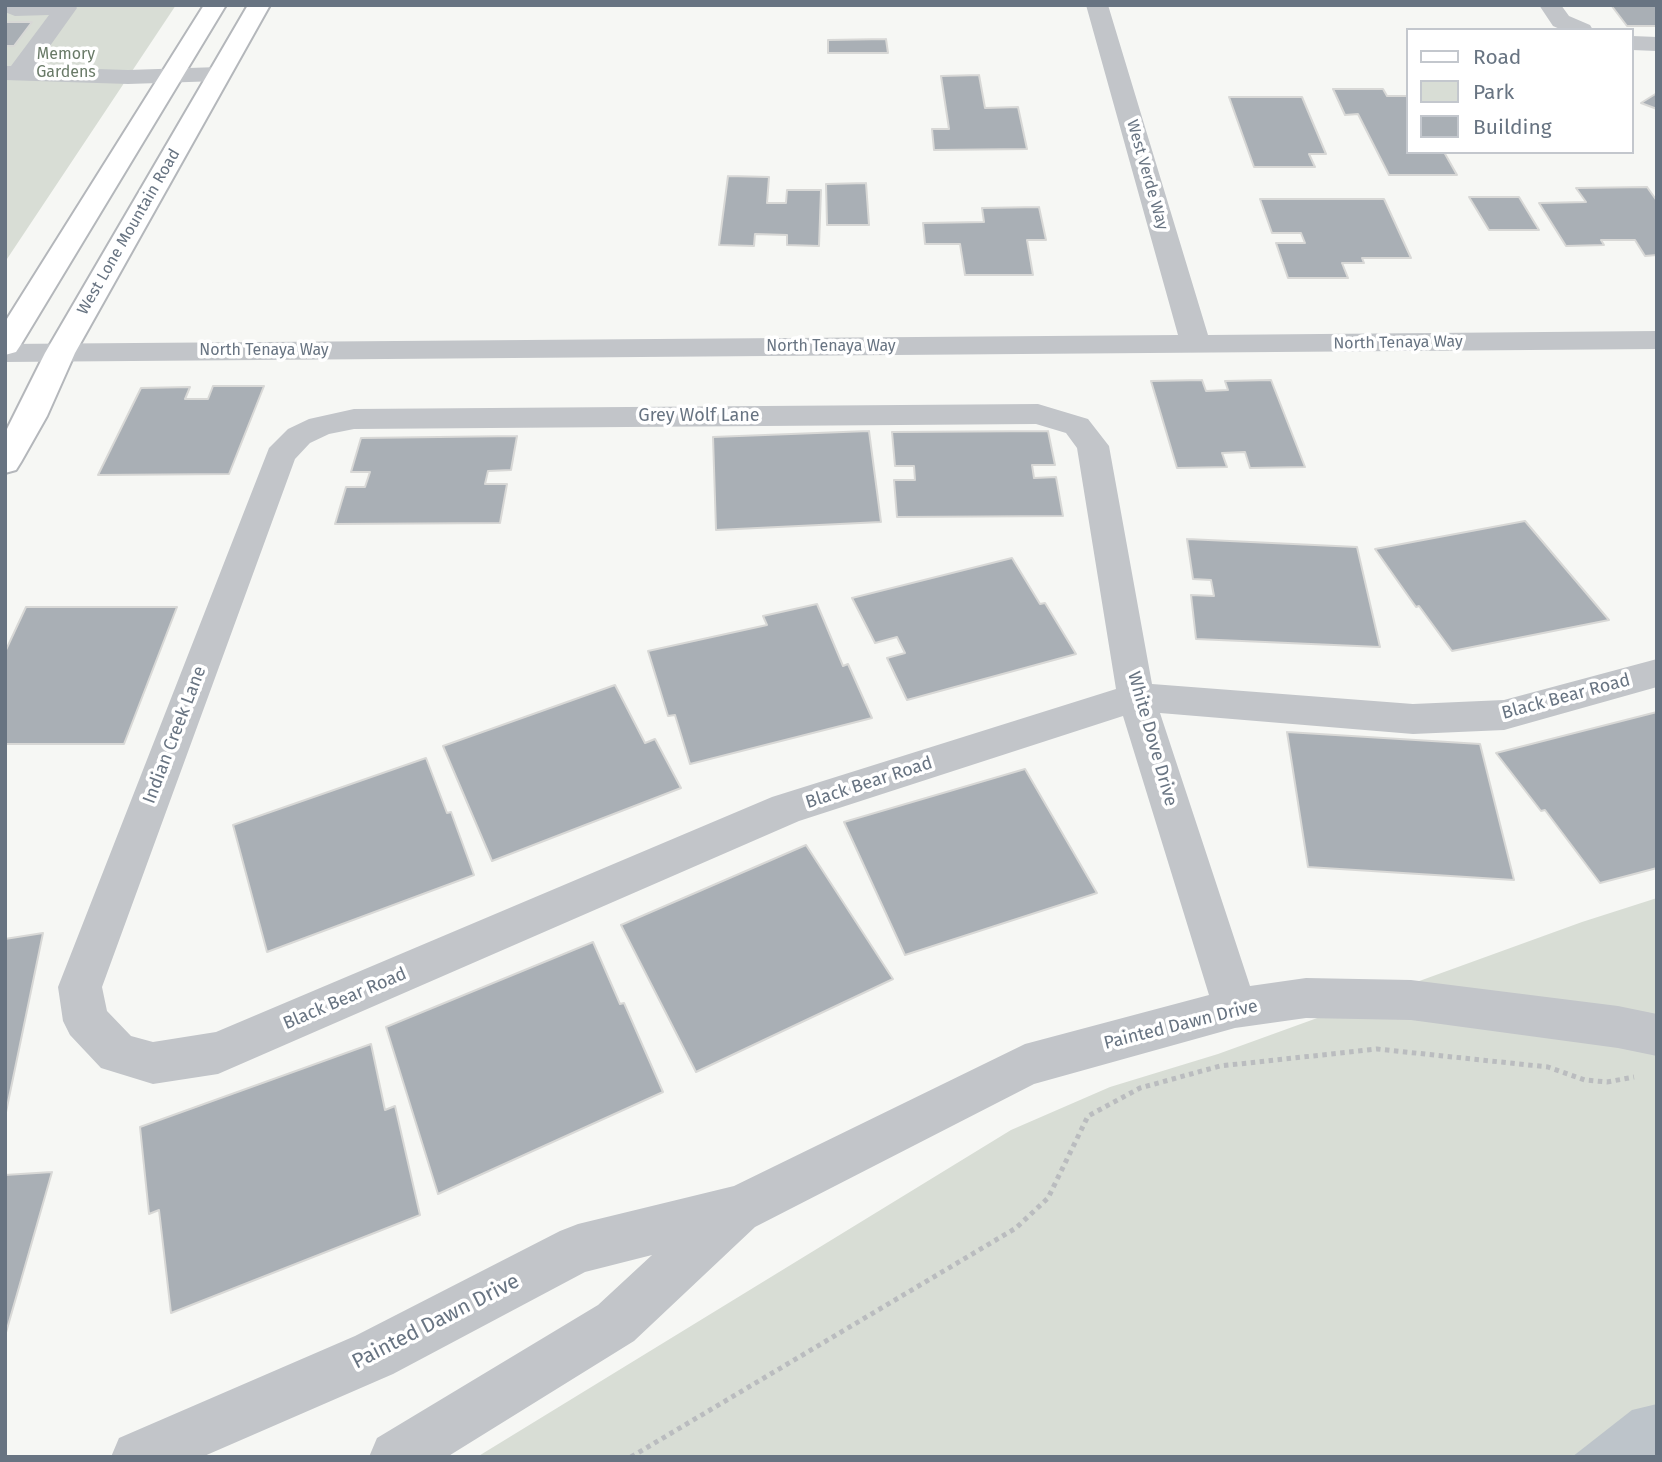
<!DOCTYPE html>
<html>
<head>
<meta charset="utf-8">
<style>
  body { margin:0 }
  #map { position:relative; width:1662px; height:1462px; overflow:hidden; background:#f6f7f4; font-family:"Fira Sans",sans-serif }
  canvas { display:block }
  .frame { position:absolute; inset:0; border:7px solid #687482; pointer-events:none }
  .legend { position:absolute; left:1406px; top:28px; width:228px; height:126px; box-sizing:border-box; background:#fff; border:2px solid #c3c7cd; margin:0; padding:9px 12px; list-style:none; font-size:21px; color:#687482 }
  .legend li { display:flex; align-items:center; gap:14px; height:35px }
  .legend b { width:35px; border:2px solid #c3c7cd }
</style>
</head>
<body>
<div id="map">
<canvas width="1662" height="1462"></canvas>
<div class="frame"></div>
<ul class="legend">
<li><b style="height:9px;background:#fff"></b>Road</li>
<li><b style="height:19px;background:#d8ddd5"></b>Park</li>
<li><b style="height:19px;background:#a9afb5"></b>Building</li>
</ul>
</div>
<script>
const ctx = document.querySelector('canvas').getContext('2d');
ctx.lineJoin = 'round';
function fill(path, color) { ctx.fillStyle = color; ctx.fill(path, 'evenodd'); }
const shape = rows => new Path2D(rows.map(r => 'M' + r).join(''));
function trace(path, color, width, dash) { ctx.strokeStyle = color; ctx.lineWidth = width; ctx.lineCap = dash ? 'butt' : 'round'; ctx.setLineDash(dash || []); ctx.stroke(path); }
function label(font, color, halo, rows, align = 'center') {
  ctx.font = font + ' "Fira Sans",sans-serif'; ctx.lineWidth = 7; ctx.setLineDash([]); ctx.textBaseline = 'middle'; ctx.strokeStyle = halo; ctx.fillStyle = color; for (const [text, x, y, turn = 0] of rows) {
    ctx.save(); ctx.translate(x, y); ctx.rotate((+turn || 0) * Math.PI / 180); ctx.textAlign = isNaN(turn) ? turn : align; if (halo) ctx.strokeText(text, 0, 0); ctx.fillText(text, 0, 0); ctx.restore();
  }
}
fill(shape([
  [5,5,176,5,5,262],
  [1657,898,1657,1457,477,1457,1011,1130,1110,1087,1218,1054,1582,922]
]), '#d8ddd5');
fill(shape([
  [1657,1404,1657,1457,1572,1457,1632,1410]
]), '#bdc4ca');
const building = shape([
  [1611,5,1657,5,1657,26,1627,26,1611,5],
  [5,22,32,22,14,46,5,46,5,22],
  [886,39,888,53,828,53,828,40,886,39],
  [979,75,985,108,1018,107,1027,149,934,150,932,129,949,129,941,76,979,75],
  [1333,89,1383,89,1387,96,1408,96,1408,152,1444,152,1457,175,1389,175,1358,114,1345,115,1333,89],
  [1657,93,1657,109,1641,103,1657,93],
  [1229,97,1302,97,1326,154,1309,154,1315,167,1254,167,1229,97],
  [728,176,769,177,767,203,786,203,787,190,821,190,819,246,787,245,787,235,755,234,754,246,719,245,728,176],
  [866,183,869,225,827,225,826,184,866,183],
  [1647,187,1657,201,1657,255,1645,256,1635,240,1601,240,1604,245,1566,246,1539,203,1586,202,1576,188,1647,187],
  [1469,197,1519,197,1539,230,1489,230,1469,197],
  [1260,199,1384,199,1411,258,1362,258,1364,263,1342,263,1348,278,1288,278,1276,243,1305,243,1301,233,1272,233,1260,199],
  [1039,207,1046,240,1027,240,1033,275,965,275,960,244,925,244,923,223,984,222,982,208,1039,207],
  [1202,380,1206,391,1228,390,1225,381,1271,380,1305,467,1250,468,1245,452,1222,453,1227,467,1177,468,1151,381,1202,380],
  [213,386,264,386,229,474,98,475,141,388,190,387,185,399,208,399,213,386],
  [869,431,881,522,716,530,713,437,869,431],
  [1048,431,1055,465,1032,465,1034,478,1056,477,1063,516,897,517,894,480,915,480,914,466,895,466,892,432,1048,431],
  [517,436,511,470,488,471,485,484,507,484,500,523,335,524,346,487,365,487,370,472,351,472,361,438,517,436],
  [1525,521,1609,620,1452,651,1419,606,1416,607,1375,549,1525,521],
  [1187,539,1357,547,1380,647,1196,639,1191,595,1214,596,1211,580,1193,579,1187,539],
  [1012,558,1040,604,1045,603,1076,654,907,700,887,658,905,653,897,637,875,643,852,598,1012,558],
  [817,604,843,666,848,664,872,718,690,764,675,715,668,716,648,651,767,625,763,616,817,604],
  [26,607,177,607,124,744,5,744,5,652,26,607],
  [615,685,645,743,655,739,681,788,492,861,443,746,615,685],
  [1657,712,1657,868,1600,883,1545,810,1541,811,1496,753,1657,712],
  [1287,732,1480,744,1514,880,1308,867,1287,732],
  [426,758,447,813,451,812,474,875,267,952,233,825,426,758],
  [1025,769,1097,893,905,955,844,822,1025,769],
  [806,845,893,979,696,1072,621,925,806,845],
  [43,933,5,1117,5,939,43,933],
  [593,942,620,1004,624,1003,663,1092,438,1194,386,1027,593,942],
  [371,1044,385,1110,395,1106,420,1215,171,1313,159,1210,149,1214,140,1127,371,1044],
  [52,1172,5,1336,5,1175,52,1172]
]);
fill(building, '#a9afb5');
trace(building, '#d8d8d6', 2);
const major = shape([
  [204,5,226,5,20,346,16,352,5,355,5,322,204,5],
  [248,5,270,5,75,353,47,416,21,462,16,470,5,473,5,433,45,353,248,5]
]);
trace(major, '#b4b7bb', 4);
trace(shape([
  [631,1457,1016,1228,1048,1198,1088,1116,1140,1088,1220,1066,1377,1049,1548,1067,1585,1080,1607,1082,1634,1077]
]), '#babcbf', 5, [4.5, 4.5]);
fill(shape([
  [5,5,75,5,77,8,35,67,128,70,219,67,227,69,231,74,227,79,219,81,128,84,5,80,5,66,11,66,49,15,15,16,5,12,5,5],
  [1086,5,1108,5,1208,335,1657,331,1657,349,5,362,5,344,1178,335,1086,5],
  [1539,5,1561,5,1569,16,1590,25,1593,30,1562,30,1553,26,1539,5],
  [1632,36,1657,37,1657,51,1632,50,1632,36],
  [1038,404,1088,419,1109,446,1152,684,1413,704,1504,700,1657,659,1657,687,1504,730,1413,734,1160,713,1250,986,1306,978,1411,980,1618,1006,1657,1014,1657,1056,1618,1048,1411,1020,1306,1018,1235,1028,1034,1084,755,1227,634,1341,447,1457,369,1457,377,1438,598,1305,652,1255,585,1272,393,1374,202,1457,111,1457,119,1438,355,1336,560,1231,578,1224,734,1186,1025,1044,1209,995,1123,716,799,821,218,1074,153,1084,101,1068,70,1035,63,1021,58,987,269,448,288,429,309,419,354,409,1038,404],
  [1036,424,1066,433,1077,448,1116,689,772,797,216,1032,153,1042,131,1036,107,1011,102,987,295,459,310,443,329,434,354,429,1036,424]
]), '#c2c5c9');
fill(major, '#fff');
label('16px', '#697a67', '#fff', [
  ["Memory",66,55],
  ["Gardens",66,73]
]);
label('16px', '#687482', '#fff', [
  ["West Verde Way",1147,175,74],
  ["West Lone Mountain Road",129,232,-60],
  ["North Tenaya Way",1398,343,-1],
  ["North Tenaya Way",831,347],
  ["North Tenaya Way",264,351]
]);
label('18px', '#687482', '#fff', [
  ["Grey Wolf Lane",699,416],
  ["Black Bear Road",1566,697,-15],
  ["Indian Creek Lane",175,735,-69],
  ["White Dove Drive",1152,739,74],
  ["Black Bear Road",869,783,-18],
  ["Black Bear Road",345,999,-23],
  ["Painted Dawn Drive",1181,1025,-14]
]);
label('21px', '#687482', '#fff', [
  ["Painted Dawn Drive",436,1322,-27]
]);
</script>
</body>
</html>
